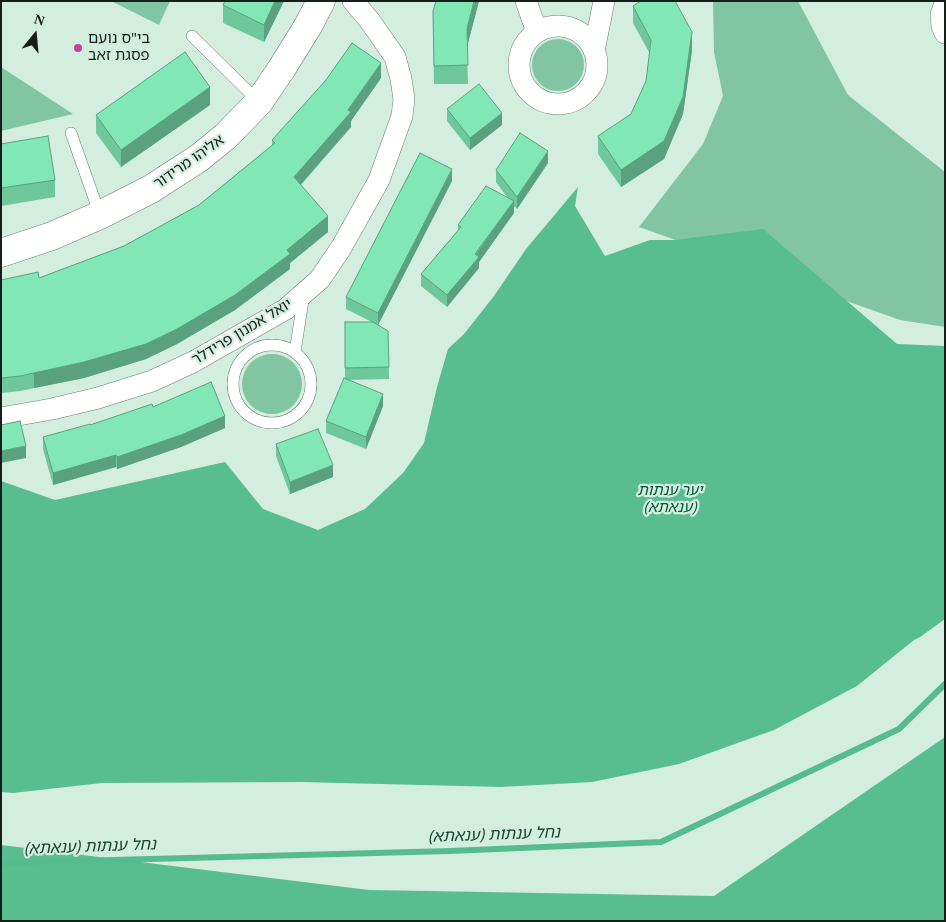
<!DOCTYPE html>
<html>
<head>
<meta charset="utf-8">
<style>
  body { margin:0 }
  #map { position:relative; width:946px; height:922px; overflow:hidden; background:#d3edde; font-family:Georgia,serif }
  canvas { display:block }
  .frame { position:absolute; inset:0; border:2px solid #151e19; pointer-events:none }
  .north { position:absolute; left:10px; top:10px; width:50px; height:50px; -webkit-text-stroke:4px #d3edde; paint-order:stroke; rotate:17deg; font-size:14px; font-weight:700; line-height:20px; text-align:center; color:#151e19 }
  .north::after { content:''; display:block; margin:auto; width:18px; height:22px; background:#151e19; clip-path:polygon(50% 0,100% 100%,50% 72%,0 100%) }
</style>
</head>
<body>
<div id="map">
<canvas width="946" height="922"></canvas>
<div class="frame"></div>
<div class="north">N</div>
</div>
<script>
const ctx = document.querySelector('canvas').getContext('2d');
ctx.lineJoin = 'round';
function fill(path, color) { ctx.fillStyle = color; ctx.fill(path, 'evenodd'); }
const shape = rows => new Path2D(rows.map(r => 'M' + r).join(''));
function trace(path, color, width, dash) { ctx.strokeStyle = color; ctx.lineWidth = width; ctx.lineCap = dash ? 'butt' : 'round'; ctx.setLineDash(dash || []); ctx.stroke(path); }
function label(font, color, halo, rows, align = 'center') {
  ctx.font = font + ' Georgia,"Noto Sans Hebrew",serif'; ctx.lineWidth = 4.5; ctx.setLineDash([]); ctx.textBaseline = 'middle'; ctx.strokeStyle = halo; ctx.fillStyle = color; for (const [text, x, y, turn = 0] of rows) {
    ctx.save(); ctx.translate(x, y); ctx.rotate((+turn || 0) * Math.PI / 180); ctx.textAlign = isNaN(turn) ? turn : align; if (halo) ctx.strokeText(text, 0, 0); ctx.fillText(text, 0, 0); ctx.restore();
  }
}
fill(shape([
  [111,1,170,1,159,25],
  [713,1,798,1,848,95,945,172,945,327,900,320,639,227,703,144,723,96,714,52],
  '532 65a26 26 0 1 1 52 0a26 26 0 1 1-52 0Z',
  [1,67,73,114,1,131],
  '242 384a30 30 0 1 1 60 0a30 30 0 1 1-60 0Z'
]), '#82c5a3');
fill(shape([
  [578,187,575,206,605,256,650,240,674,240,763,229,897,344,945,346,945,619,920,637,914,640,857,686,774,730,679,764,592,782,501,787,302,782,102,783,13,793,1,792,1,481,55,500,225,462,263,509,318,530,365,509,403,473,424,443,437,387,448,349,464,334,494,296,526,249],
  [945,737,945,921,1,921,1,845,369,890,714,896]
]), '#58be8f');
trace(shape([
  [1,863,450,851,661,842,899,729,945,684]
]), '#56bc8d', 6);
const lane = shape([
  [192,36,259,102],
  [71,133,100,215],
  '233 384a39 39 0 1 1 78 0a39 39 0 1 1-78 0Z',
  [295,352,304,294]
]);
const street = shape([
  [526,1,537,32],
  [945,3,941,15,942,26,945,33],
  '519 65a39 39 0 1 1 78 0a39 39 0 1 1-78 0Z',
  [594,51,604,1],
  [1,418,52,409,98,398,152,381,193,362,286,309,320,279,341,248,379,180,402,116,404,99,401,79,395,57,370,21,353,1]
]);
const secondary = shape([
  [1,253,52,236,100,215,151,189,199,158,226,136,259,102,282,68,308,26,321,1]
]);
trace(lane, '#688073', 12);
trace(street, '#688073', 22);
trace(secondary, '#688073', 29);
trace(lane, '#fff', 11);
trace(street, '#fff', 21);
trace(secondary, '#fff', 28);
fill(shape([
  [284,1,264,42,223,23,223,5],
  [479,1,467,46,468,84,434,84,433,11],
  [633,6,692,50,683,114,664,159,621,187,598,154,598,136,631,114,646,81,650,54,633,23],
  [381,78,351,121,351,127,301,185,328,232,290,263,290,269,235,310,177,344,146,359,84,378,20,391,1,393,1,280,39,278,124,246,199,205,272,145,272,140],
  [210,105,121,167,96,133,96,115],
  [447,109,502,125,470,150,447,121],
  [1,144,55,180,55,197,1,206],
  [548,163,517,209,514,206,514,213,479,262,479,268,447,307,421,286,421,274,458,231,458,225,507,197,496,182,496,170],
  [452,181,378,325,388,331,389,379,347,380,383,406,366,449,326,433,326,421,345,379,345,322,372,322,346,309,346,297],
  [153,407,225,428,181,447,117,469,116,467,53,485,43,449,43,437,90,425],
  [276,444,333,477,290,494,276,456]
]), '#6fc79c');
fill(shape([
  [275,1,284,1,264,42,264,25],
  [474,1,479,1,467,47,467,29],
  [692,32,692,50,683,114,664,159,621,187,621,170],
  [381,63,381,78,351,121,351,127,294,192,294,177,348,110],
  [210,87,210,105,121,167,121,150],
  [502,113,502,125,470,150,470,138],
  [548,151,548,163,517,209,517,197],
  [452,169,452,181,378,325,378,313],
  [514,201,514,213,479,262,479,268,447,307,447,295],
  [328,216,328,232,290,263,290,269,235,310,177,344,146,359,84,378,34,388,34,373,287,250],
  [383,394,383,406,366,449,366,437],
  [225,416,225,428,181,447,117,469,117,457],
  [26,446,26,458,1,463,1,451],
  [116,455,116,467,53,485,53,473],
  [333,465,333,477,290,494,290,482]
]), '#5aa27f');
const building = shape([
  [225,1,275,1,264,25,223,5,225,1],
  [436,1,474,1,467,29,468,65,434,66,433,11,436,1],
  [641,1,675,1,692,32,683,97,664,141,621,170,598,136,631,114,646,81,651,40,633,6,641,1],
  [352,43,381,63,348,110,351,112,294,177,328,216,287,250,290,254,235,295,177,329,146,344,84,362,20,376,1,378,1,280,38,272,39,278,124,246,199,205,275,143,272,140,326,80,352,43],
  [185,52,210,87,121,150,96,115,185,52],
  [479,84,502,113,470,138,447,109,479,84],
  [520,133,548,151,517,197,496,170,520,133],
  [48,136,55,180,1,188,1,144,48,136],
  [420,153,452,169,378,313,346,297,420,153],
  [486,186,514,201,475,254,479,257,447,295,421,274,461,227,458,225,486,186],
  [345,322,373,322,388,331,389,367,345,368,345,322],
  [344,378,383,394,366,437,326,421,344,378],
  [211,382,225,416,181,435,117,457,116,455,53,473,43,437,90,424,90,425,152,404,153,407,211,382],
  [20,421,26,446,1,451,1,425,20,421],
  [318,429,333,465,290,482,276,444,318,429]
]);
fill(building, '#81e7b5');
trace(building, '#5aa27f', 1);
for (const [x, y, r, color] of [
  [78,48,5,"#bd459a"]
]) { const dot = new Path2D(); dot.arc(x, y, r, 0, 2 * Math.PI); ctx.fillStyle = color; ctx.fill(dot); trace(dot, '#d3edde', 2); }
label('15px', '#151e19', '#d3edde', [
  ["בי\"ס נועם",88,39],
  ["פסגת זאב",88,56]
], 'left');
label('15px', '#151e19', '#d3edde', [
  ["אליהו מרידור",189,162,-35],
  ["יואל אמנון פרידלר",242,332,-31]
]);
label('italic 15px', '#005638', '#d3edde', [
  ["יער ענתות",670,491],
  ["(ענאתא)",670,508]
]);
label('italic 16px', '#16422e', '#d3edde', [
  ["נחל ענתות (ענאתא)",494,835,-2],
  ["נחל ענתות (ענאתא)",90,847,-2]
]);
</script>
</body>
</html>
